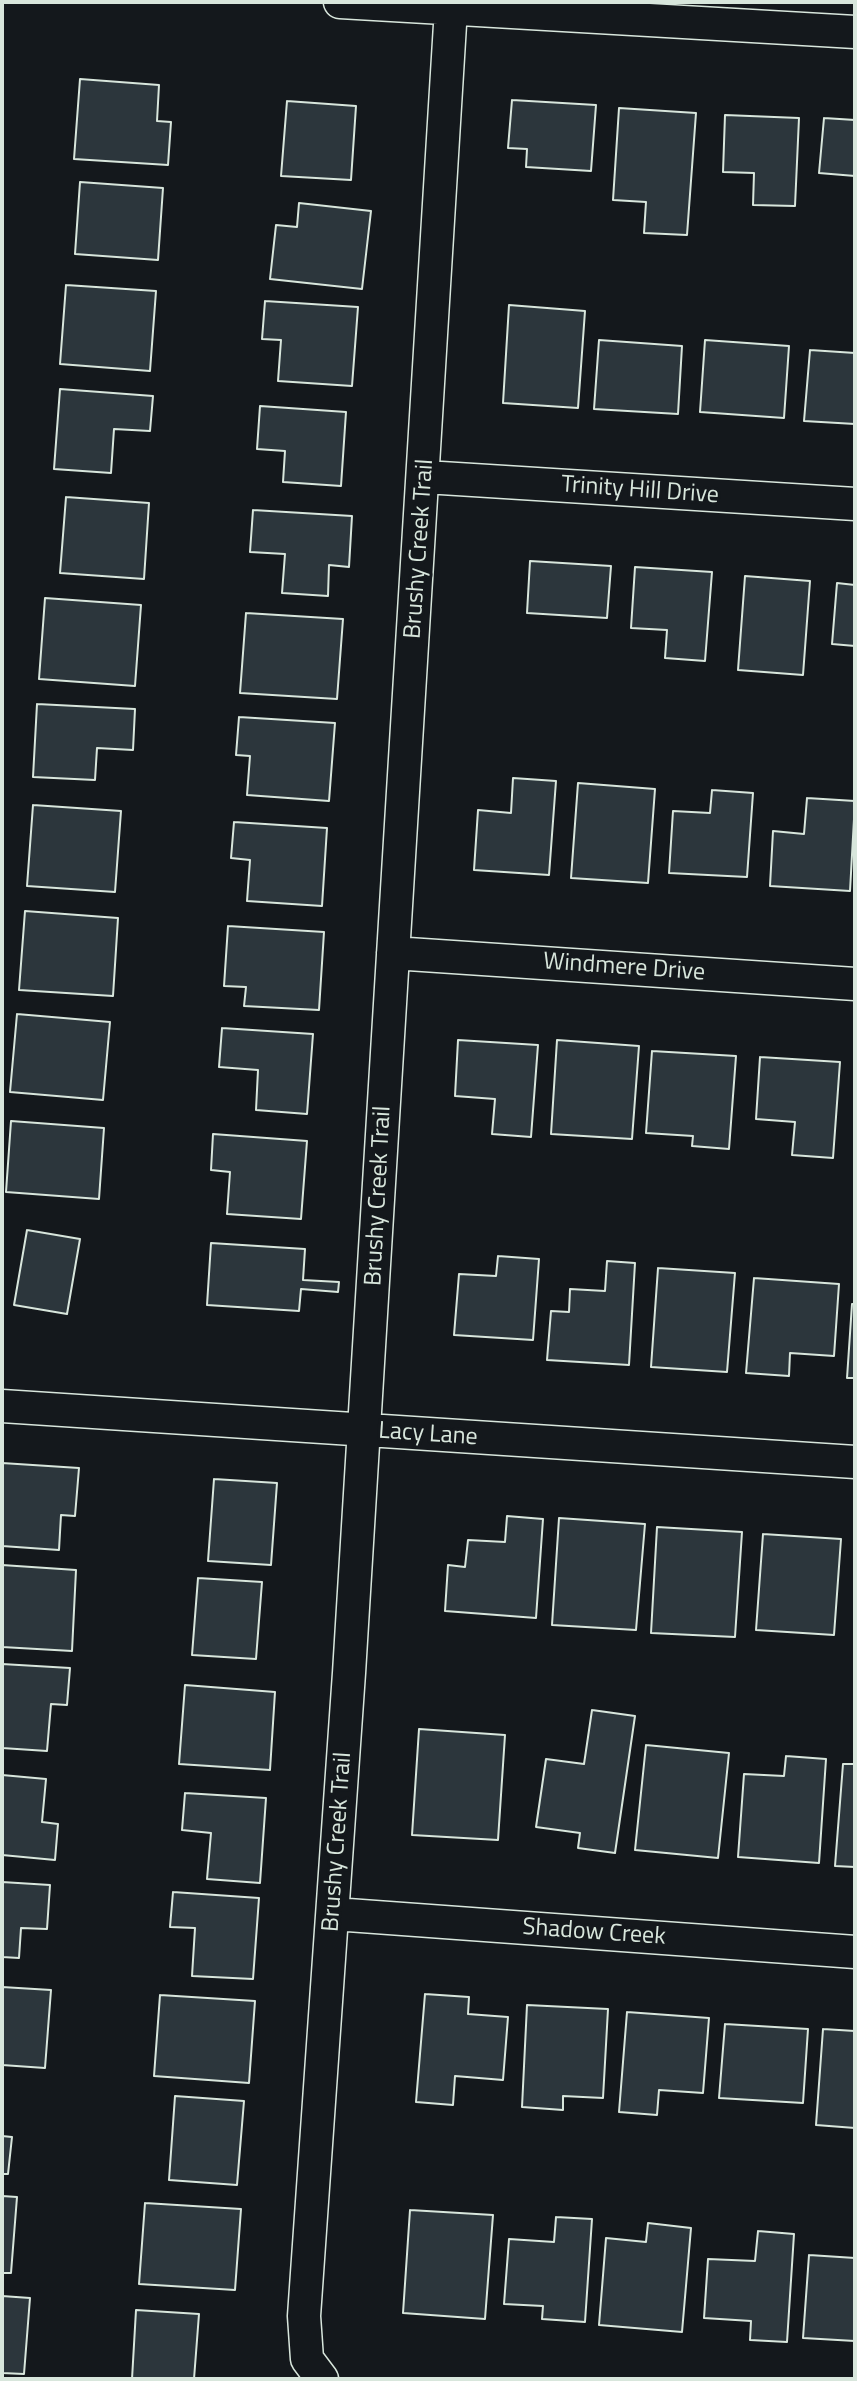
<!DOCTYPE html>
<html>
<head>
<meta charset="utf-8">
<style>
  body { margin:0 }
  #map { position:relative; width:857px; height:2381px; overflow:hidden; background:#14181c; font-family:"Titillium Web",sans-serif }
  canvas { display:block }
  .frame { position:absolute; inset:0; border:4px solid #d8e6dc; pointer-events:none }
</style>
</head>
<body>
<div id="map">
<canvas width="857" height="2381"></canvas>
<div class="frame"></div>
</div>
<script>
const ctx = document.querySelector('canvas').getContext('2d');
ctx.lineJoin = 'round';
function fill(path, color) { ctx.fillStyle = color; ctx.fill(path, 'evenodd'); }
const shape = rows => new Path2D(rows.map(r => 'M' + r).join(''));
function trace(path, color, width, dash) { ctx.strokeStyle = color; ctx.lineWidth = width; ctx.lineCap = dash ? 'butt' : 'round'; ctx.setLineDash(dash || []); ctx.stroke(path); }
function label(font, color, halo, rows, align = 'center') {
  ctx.font = font + ' "Titillium Web",sans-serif'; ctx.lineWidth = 6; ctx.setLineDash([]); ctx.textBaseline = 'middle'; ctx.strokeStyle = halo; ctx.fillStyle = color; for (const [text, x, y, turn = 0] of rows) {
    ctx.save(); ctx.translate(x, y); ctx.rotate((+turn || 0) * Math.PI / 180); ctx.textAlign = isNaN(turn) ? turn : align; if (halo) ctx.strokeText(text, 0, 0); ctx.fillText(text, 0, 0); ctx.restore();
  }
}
const building = shape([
  [80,79,159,85,157,121,171,122,168,165,74,159,80,79],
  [512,100,596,105,591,171,526,167,527,149,508,148,512,100],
  [287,101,356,106,351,180,281,176,287,101],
  [619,108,696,113,687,235,644,233,646,202,613,200,619,108],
  [725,115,799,118,795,206,753,205,754,173,723,172,725,115],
  [824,118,855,120,855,176,819,173,824,118],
  [80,182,163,188,158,260,75,254,80,182],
  [299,203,371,211,362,289,270,279,276,225,297,227,299,203],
  [66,285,156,291,150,371,60,364,66,285],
  [265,301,358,307,352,386,278,381,281,340,262,339,265,301],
  [509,305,585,311,578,408,503,403,509,305],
  [599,340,682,346,678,414,594,409,599,340],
  [705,340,789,346,784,418,700,412,705,340],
  [810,350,855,353,855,424,804,421,810,350],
  [60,389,153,396,150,431,114,429,111,473,54,469,60,389],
  [260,406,346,412,341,486,283,482,285,451,257,449,260,406],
  [66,497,149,503,144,579,60,573,66,497],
  [253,510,352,516,349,567,329,565,328,596,282,593,285,554,250,552,253,510],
  [530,561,611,566,607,618,527,613,530,561],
  [635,567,712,572,705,661,665,658,667,630,631,628,635,567],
  [745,576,810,581,803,675,738,670,745,576],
  [837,583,855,585,855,646,832,644,837,583],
  [45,598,141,605,135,686,39,679,45,598],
  [246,613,343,619,337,699,240,693,246,613],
  [37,704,135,709,133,750,97,748,95,780,33,777,37,704],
  [239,717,335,723,329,801,247,795,250,756,236,755,239,717],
  [513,778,556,781,549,875,474,870,478,810,511,813,513,778],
  [578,783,655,789,648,883,571,878,578,783],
  [712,790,753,793,747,877,669,873,673,811,710,813,712,790],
  [807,798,855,801,850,891,770,886,773,831,804,834,807,798],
  [33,805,121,811,115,892,27,886,33,805],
  [234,822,327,828,322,906,247,901,250,860,231,858,234,822],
  [25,911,118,918,113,996,19,990,25,911],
  [228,926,324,932,319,1010,244,1006,246,987,224,986,228,926],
  [17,1014,110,1022,103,1100,10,1092,17,1014],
  [222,1028,313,1034,307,1114,256,1110,258,1070,219,1067,222,1028],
  [458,1040,538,1045,531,1137,492,1134,495,1099,455,1096,458,1040],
  [557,1040,639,1046,632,1139,551,1134,557,1040],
  [652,1051,736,1056,729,1149,692,1146,693,1136,646,1133,652,1051],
  [760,1057,840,1062,833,1158,792,1155,795,1122,756,1119,760,1057],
  [11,1121,104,1128,99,1199,6,1192,11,1121],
  [213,1134,307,1141,301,1219,227,1214,230,1172,211,1170,213,1134],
  [27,1230,80,1239,67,1314,14,1305,27,1230],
  [211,1243,305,1249,303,1280,339,1282,338,1292,301,1289,299,1311,207,1305,211,1243],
  [498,1256,539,1259,533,1340,454,1335,459,1274,496,1276,498,1256],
  [607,1261,635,1263,629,1365,547,1360,551,1311,569,1312,570,1289,605,1291,607,1261],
  [658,1268,735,1273,727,1372,651,1367,658,1268],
  [754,1278,839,1284,834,1356,790,1353,789,1376,746,1373,754,1278],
  [852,1304,855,1304,855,1378,847,1378,852,1304],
  [2,1463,79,1468,75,1516,61,1515,59,1550,2,1546,2,1463],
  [214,1479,277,1483,271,1565,208,1561,214,1479],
  [507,1516,543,1519,536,1618,445,1611,448,1565,465,1567,468,1540,505,1542,507,1516],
  [559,1518,645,1524,636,1630,552,1625,559,1518],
  [657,1527,742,1532,735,1637,651,1633,657,1527],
  [763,1534,841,1539,834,1635,756,1630,763,1534],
  [2,1565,76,1570,72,1651,2,1647,2,1565],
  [198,1578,262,1582,256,1659,192,1655,198,1578],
  [2,1664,70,1668,67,1705,51,1704,47,1751,2,1748,2,1664],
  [185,1685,275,1692,270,1770,179,1764,185,1685],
  [592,1710,635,1716,615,1853,578,1848,580,1833,536,1827,546,1759,584,1764,592,1710],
  [419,1729,505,1735,498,1840,412,1835,419,1729],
  [646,1745,729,1753,718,1858,635,1850,646,1745],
  [786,1756,826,1759,819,1863,738,1857,744,1774,784,1776,786,1756],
  [843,1764,855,1764,855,1867,835,1866,843,1764],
  [2,1775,46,1779,42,1822,58,1824,55,1860,2,1855,2,1775],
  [185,1793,266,1798,260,1883,207,1879,211,1833,182,1830,185,1793],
  [2,1882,50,1885,47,1929,21,1928,19,1958,2,1957,2,1882],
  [173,1892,259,1898,253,1979,192,1976,195,1928,170,1927,173,1892],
  [2,1987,51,1990,45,2068,2,2065,2,1987],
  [425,1994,469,1997,468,2014,508,2017,503,2080,455,2076,453,2105,416,2102,425,1994],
  [160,1995,255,2001,249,2083,154,2076,160,1995],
  [527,2005,608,2009,603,2098,563,2096,563,2110,522,2107,527,2005],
  [627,2012,709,2018,703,2093,659,2090,657,2115,619,2112,627,2012],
  [725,2024,808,2029,803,2103,719,2098,725,2024],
  [823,2029,855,2031,855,2128,816,2125,823,2029],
  [175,2096,244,2101,237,2185,169,2180,175,2096],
  [2,2136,12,2137,8,2174,2,2174,2,2136],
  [2,2196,17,2197,11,2273,2,2273,2,2196],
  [145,2203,241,2209,235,2290,139,2284,145,2203],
  [410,2210,493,2215,485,2319,403,2313,410,2210],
  [556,2217,592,2219,585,2322,542,2319,543,2306,504,2304,509,2239,554,2242,556,2217],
  [648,2223,691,2228,682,2332,599,2325,606,2238,646,2242,648,2223],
  [758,2231,794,2234,787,2342,750,2340,751,2321,704,2318,708,2259,755,2261,758,2231],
  [809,2255,855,2258,855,2341,803,2338,809,2255],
  [2,2296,30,2298,24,2374,2,2373,2,2296],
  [136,2310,199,2314,194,2379,132,2379,136,2310]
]);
fill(building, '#2c363c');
trace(building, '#d8e6dc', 2);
const street = shape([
  [340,2,855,32],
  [425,477,855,504],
  [393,953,855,984],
  [2,1406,855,1462],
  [334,1914,855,1952],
  [322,2379,307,2359,304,2316,349,1673,451,8]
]);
trace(street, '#d8e6dc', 35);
trace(street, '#14181c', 32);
label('24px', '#d8e6dc', '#14181c', [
  ["Trinity Hill Drive",640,491,4],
  ["Brushy Creek Trail",420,549,-86],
  ["Windmere Drive",624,968,4],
  ["Brushy Creek Trail",379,1196,-87],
  ["Lacy Lane",428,1435,4],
  ["Brushy Creek Trail",338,1842,-86],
  ["Shadow Creek",594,1933,4]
]);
</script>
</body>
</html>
